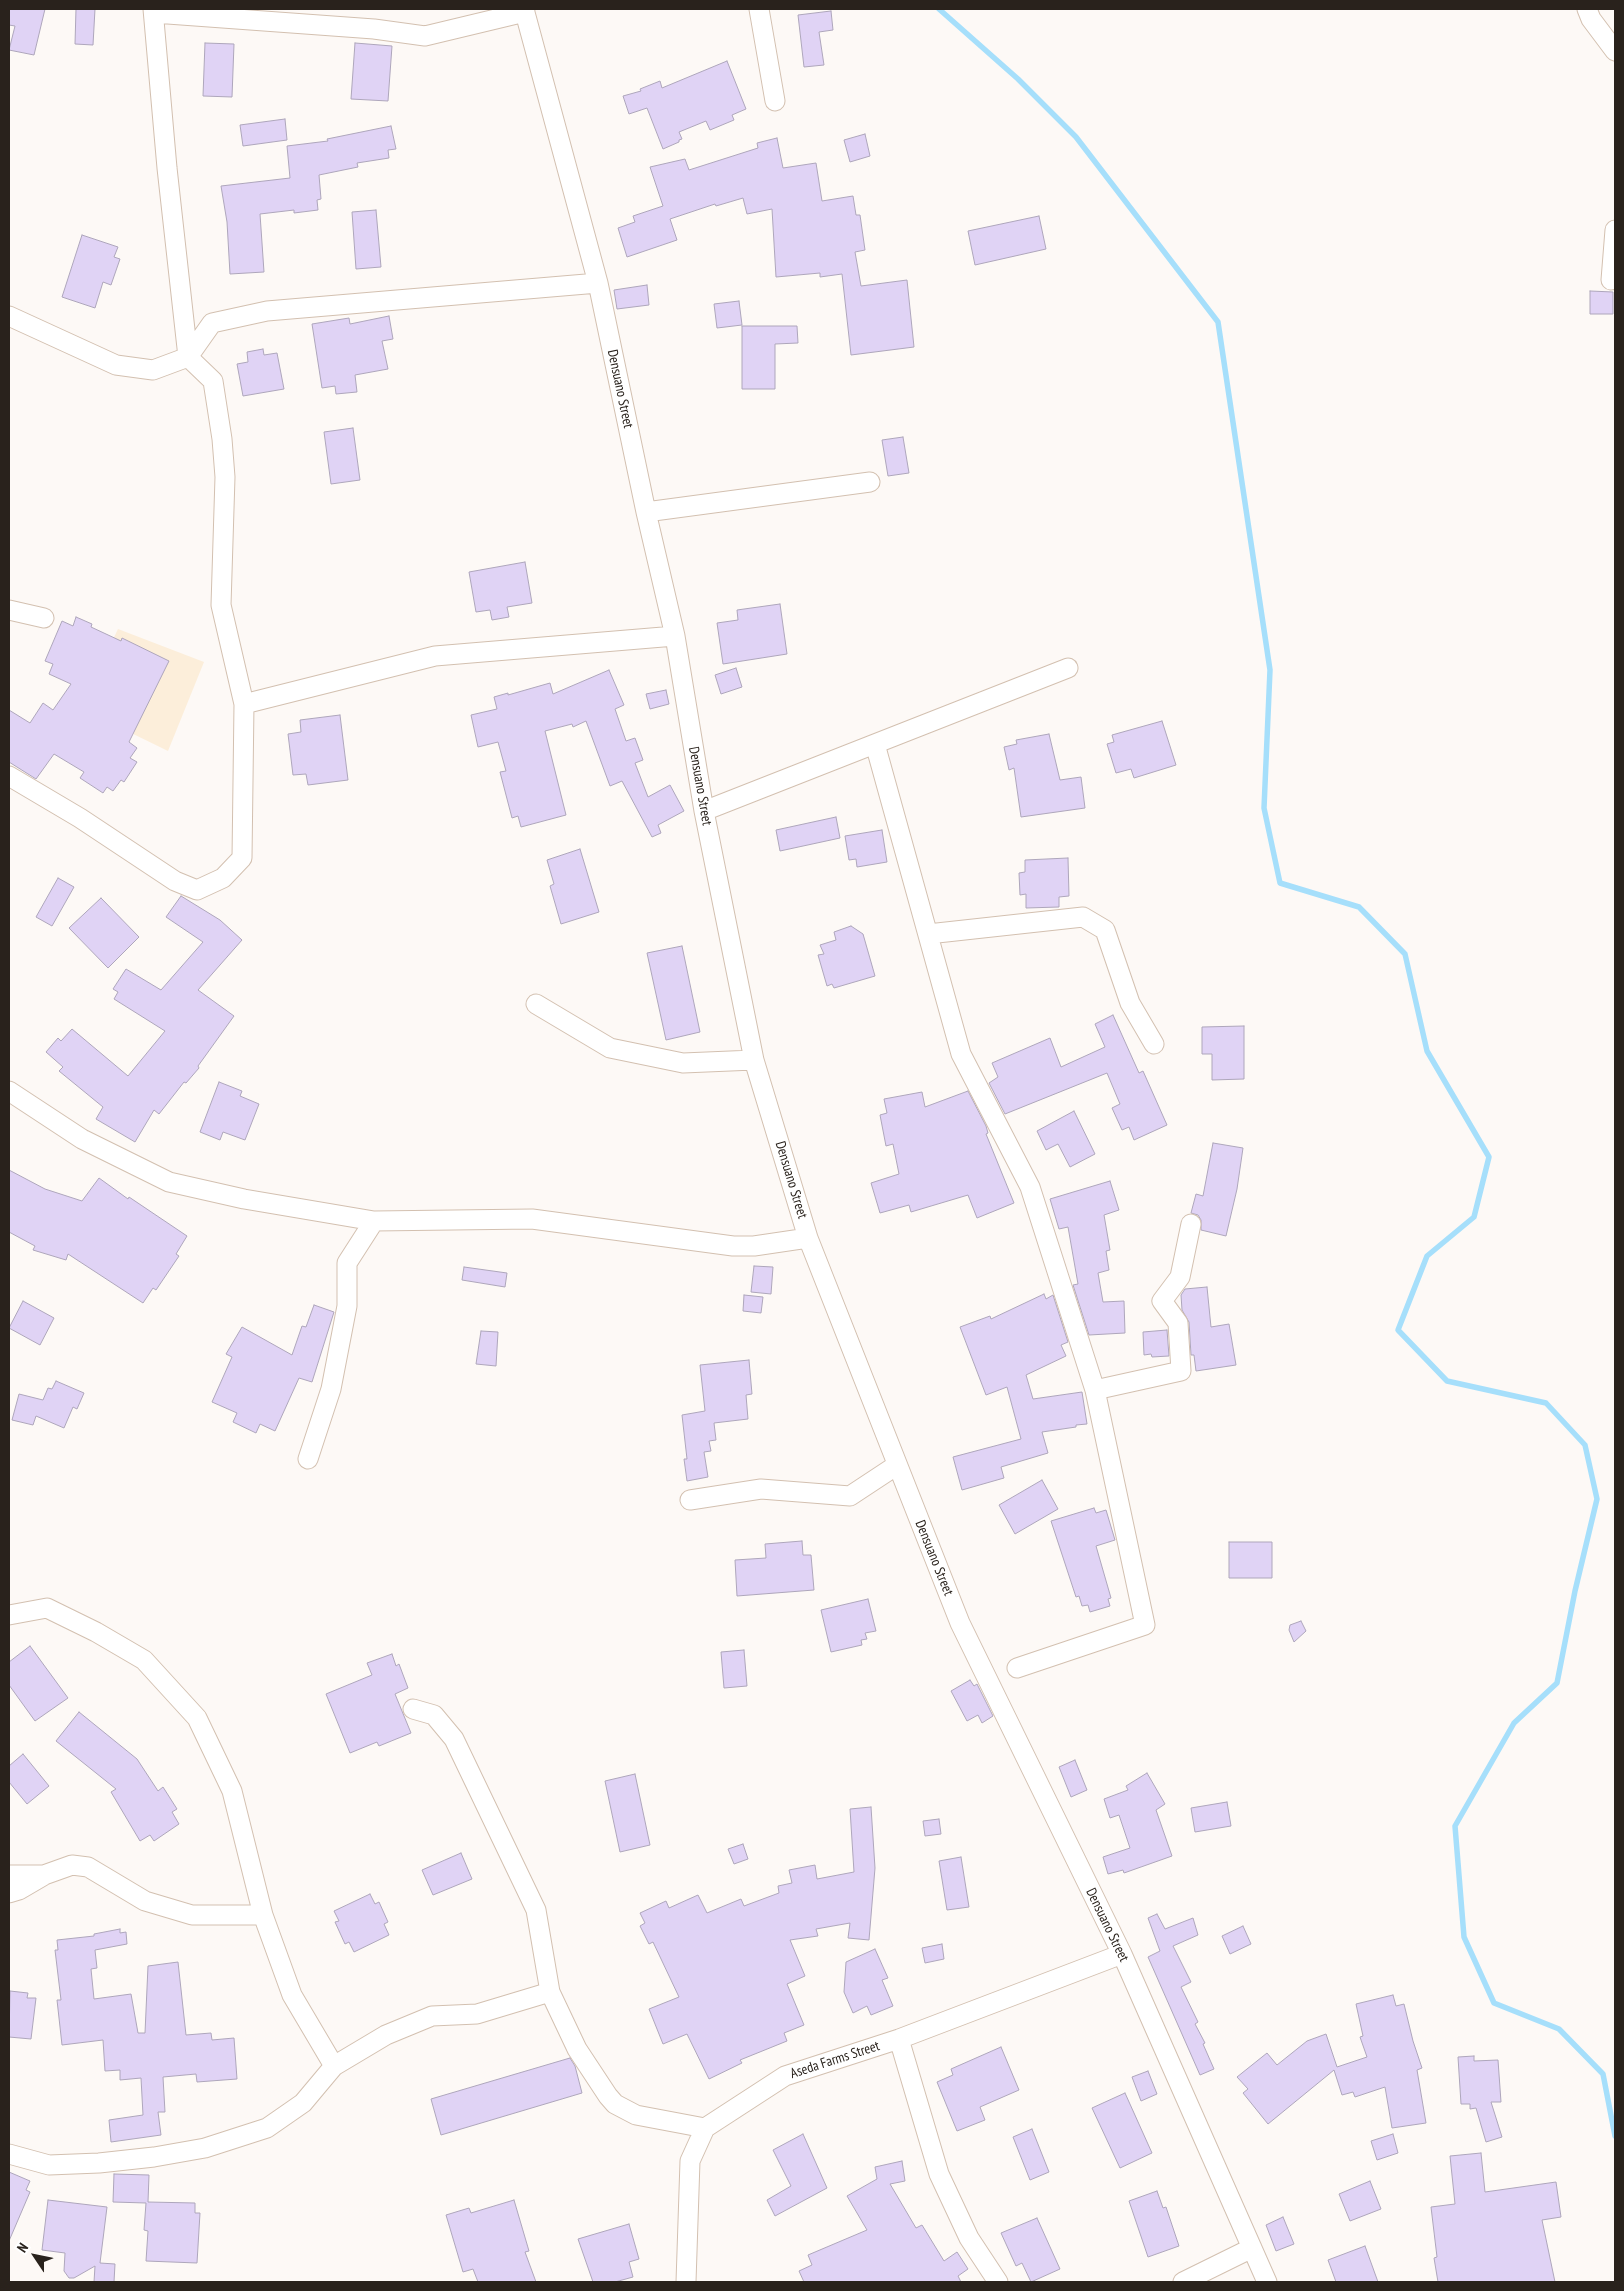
<!DOCTYPE html>
<html>
<head>
<meta charset="utf-8">
<style>
  body { margin:0 }
  #map { position:relative; width:1624px; height:2291px; overflow:hidden; background:#fdf9f6; font-family:"PT Sans Narrow",sans-serif }
  canvas { display:block }
  .frame { position:absolute; inset:0; border:10px solid #29221c; pointer-events:none }
  .north { position:absolute; left:10px; top:2231px; width:50px; height:50px; -webkit-text-stroke:4px #fff; paint-order:stroke; rotate:304deg; font-size:14px; font-weight:700; line-height:20px; text-align:center; color:#29221c }
  .north::after { content:''; display:block; margin:auto; width:18px; height:22px; background:#29221c; clip-path:polygon(50% 0,100% 100%,50% 72%,0 100%) }
</style>
</head>
<body>
<div id="map">
<canvas width="1624" height="2291"></canvas>
<div class="frame"></div>
<div class="north">N</div>
</div>
<script>
const ctx = document.querySelector('canvas').getContext('2d');
ctx.lineJoin = 'round';
function fill(path, color) { ctx.fillStyle = color; ctx.fill(path, 'evenodd'); }
const shape = rows => new Path2D(rows.map(r => 'M' + r).join(''));
function trace(path, color, width, dash) { ctx.strokeStyle = color; ctx.lineWidth = width; ctx.lineCap = dash ? 'butt' : 'round'; ctx.setLineDash(dash || []); ctx.stroke(path); }
function label(font, color, halo, rows, align = 'center') {
  ctx.font = font + ' "PT Sans Narrow",sans-serif'; ctx.lineWidth = 4.5; ctx.setLineDash([]); ctx.textBaseline = 'middle'; ctx.strokeStyle = halo; ctx.fillStyle = color; for (const [text, x, y, turn = 0] of rows) {
    ctx.save(); ctx.translate(x, y); ctx.rotate((+turn || 0) * Math.PI / 180); ctx.textAlign = isNaN(turn) ? turn : align; if (halo) ctx.strokeText(text, 0, 0); ctx.fillText(text, 0, 0); ctx.restore();
  }
}
fill(shape([
  [118,629,204,662,168,751,80,708]
]), '#fceeda');
trace(shape([
  [939,9,1018,79,1076,137,1218,322,1270,670,1264,808,1280,883,1359,907,1405,954,1427,1051,1489,1157,1474,1217,1427,1256,1398,1330,1447,1381,1546,1403,1585,1445,1597,1499,1575,1591,1557,1683,1514,1723,1455,1826,1464,1937,1494,2003,1559,2029,1603,2074,1615,2136]
]), '#a6dffb', 5.5);
const building = shape([
  [9,9,45,9,34,55,9,50,15,26,9,25,9,9],
  [76,9,95,9,93,45,75,44,76,9],
  [831,11,833,30,819,32,824,65,804,67,798,15,831,11],
  [205,43,234,44,232,97,203,96,205,43],
  [355,43,392,46,388,101,351,99,355,43],
  [727,61,746,109,732,115,734,120,710,130,706,121,679,132,682,139,679,140,679,142,663,149,647,108,629,114,623,96,641,91,640,89,660,81,662,88,727,61],
  [285,119,287,140,243,146,240,125,285,119],
  [391,126,396,149,388,150,389,158,357,163,358,167,319,175,321,199,317,200,318,210,294,213,294,210,260,214,264,272,230,274,227,222,221,186,290,178,287,146,328,141,327,139,391,126],
  [865,134,870,156,850,162,844,140,865,134],
  [777,138,783,168,816,163,822,201,853,196,856,215,860,215,865,250,855,252,861,286,907,280,914,347,851,355,842,274,820,277,820,273,776,277,772,209,747,214,743,198,716,206,715,204,670,219,677,240,627,257,618,228,635,222,633,216,663,206,650,167,685,159,689,170,758,148,757,143,777,138],
  [376,210,381,267,356,269,352,212,376,210],
  [1039,216,1046,249,975,265,968,231,1039,216],
  [82,235,118,247,114,257,120,259,111,285,103,282,95,308,62,297,82,235],
  [647,285,649,305,617,309,614,290,647,285],
  [1590,291,1613,292,1613,314,1590,314,1590,291],
  [739,301,742,325,717,328,714,304,739,301],
  [389,316,393,339,382,341,388,369,355,375,357,392,336,394,335,386,322,388,312,324,349,318,350,324,389,316],
  [742,326,797,326,798,343,775,344,775,389,742,389,742,326],
  [263,349,264,355,277,353,284,389,243,396,237,364,248,362,247,352,263,349],
  [353,428,360,480,331,484,324,432,353,428],
  [903,437,909,473,888,476,882,440,903,437],
  [525,562,532,603,507,607,509,617,492,620,490,610,476,612,469,572,525,562],
  [780,604,787,654,723,664,717,623,738,620,737,610,780,604],
  [76,617,92,624,91,627,121,641,122,638,169,661,129,742,137,748,130,758,137,762,124,782,121,780,113,791,107,787,103,793,80,778,84,772,54,754,36,779,9,762,9,710,30,723,43,703,53,710,71,684,49,674,53,664,45,661,62,621,73,626,76,617],
  [736,668,742,687,721,694,715,675,736,668],
  [609,670,624,705,615,709,626,741,635,738,643,760,635,763,648,797,670,785,684,811,658,825,661,833,652,837,622,781,610,786,586,721,573,727,572,724,545,731,566,815,521,827,518,816,512,818,500,772,506,771,498,742,478,747,471,715,497,709,494,697,508,693,508,695,550,683,553,694,609,670],
  [666,690,669,704,650,709,646,694,666,690],
  [340,715,348,780,308,785,306,774,293,775,288,734,301,732,300,720,340,715],
  [1162,721,1176,765,1134,778,1131,769,1116,773,1107,744,1114,742,1112,735,1162,721],
  [1049,734,1060,780,1081,777,1085,808,1021,817,1014,768,1009,770,1004,747,1017,744,1016,740,1049,734],
  [836,817,840,838,780,851,776,830,836,817],
  [882,830,887,862,857,867,856,859,849,860,845,836,882,830],
  [580,849,599,912,561,924,550,886,554,884,547,860,580,849],
  [1068,858,1069,896,1059,897,1059,907,1026,908,1026,894,1020,895,1019,873,1025,872,1025,860,1068,858],
  [58,878,74,887,52,926,36,917,58,878],
  [181,896,220,920,242,940,198,990,234,1016,198,1066,199,1068,186,1083,184,1082,159,1114,154,1110,135,1142,96,1119,103,1107,59,1071,63,1067,46,1052,58,1038,61,1041,72,1029,128,1076,165,1031,114,999,118,992,113,989,126,969,161,990,203,942,166,917,181,896],
  [101,898,139,937,108,968,69,928,101,898],
  [851,926,863,934,875,976,834,988,832,984,827,986,818,955,824,954,820,945,836,940,834,932,851,926],
  [682,946,700,1032,666,1040,647,953,682,946],
  [1113,1015,1139,1073,1143,1071,1167,1125,1134,1140,1129,1127,1122,1130,1112,1108,1120,1104,1107,1073,1005,1114,989,1083,998,1077,992,1063,1050,1038,1061,1067,1105,1047,1095,1024,1113,1015],
  [1244,1026,1244,1079,1212,1080,1212,1054,1202,1054,1202,1027,1244,1026],
  [219,1082,242,1091,240,1096,259,1104,245,1140,223,1132,220,1140,200,1132,219,1082],
  [968,1091,986,1126,988,1133,986,1134,1014,1203,977,1218,968,1195,911,1212,909,1205,880,1213,871,1183,899,1174,893,1144,886,1146,880,1115,887,1113,884,1099,922,1092,925,1107,968,1091],
  [1074,1111,1095,1154,1070,1167,1058,1144,1046,1150,1037,1131,1074,1111],
  [1213,1143,1243,1148,1237,1189,1226,1236,1201,1230,1201,1220,1198,1215,1191,1213,1196,1194,1203,1196,1213,1143],
  [9,1170,45,1189,82,1201,99,1178,128,1199,129,1197,187,1236,176,1254,179,1256,156,1290,153,1288,143,1303,68,1254,66,1260,33,1250,35,1246,9,1232,9,1170],
  [1110,1181,1119,1210,1104,1215,1110,1250,1106,1251,1109,1270,1098,1273,1103,1302,1124,1301,1125,1333,1089,1335,1073,1285,1078,1284,1068,1227,1059,1229,1050,1199,1110,1181],
  [754,1266,773,1267,771,1294,751,1292,754,1266],
  [464,1267,507,1273,505,1287,462,1280,464,1267],
  [1207,1287,1211,1327,1229,1324,1236,1365,1196,1371,1194,1355,1191,1355,1189,1322,1182,1310,1181,1295,1185,1289,1207,1287],
  [1044,1294,1046,1299,1053,1295,1068,1342,1061,1345,1066,1356,1026,1375,1033,1399,1082,1392,1087,1424,1076,1425,1076,1427,1042,1432,1048,1453,1001,1467,1004,1478,962,1490,953,1457,1021,1439,1007,1387,986,1395,960,1327,990,1316,991,1319,1044,1294],
  [744,1295,763,1297,761,1313,743,1311,744,1295],
  [23,1301,54,1318,40,1345,9,1328,23,1301],
  [314,1305,334,1312,312,1382,299,1378,275,1431,260,1424,256,1433,233,1422,237,1413,212,1402,232,1357,226,1354,242,1327,292,1355,302,1326,306,1327,314,1305],
  [1167,1330,1169,1356,1152,1357,1151,1354,1144,1355,1143,1332,1167,1330],
  [481,1331,498,1332,496,1366,476,1364,481,1331],
  [749,1360,752,1394,746,1395,748,1419,714,1423,716,1440,709,1441,711,1451,704,1452,708,1477,687,1481,684,1459,687,1459,682,1415,705,1411,700,1365,749,1360],
  [56,1381,84,1393,77,1409,73,1407,64,1428,36,1416,33,1425,12,1420,19,1394,43,1400,48,1388,52,1389,56,1381],
  [1042,1480,1058,1509,1015,1534,999,1505,1042,1480],
  [1094,1508,1096,1513,1106,1510,1115,1540,1096,1546,1111,1598,1108,1599,1110,1606,1090,1612,1088,1605,1082,1606,1079,1596,1076,1597,1051,1521,1094,1508],
  [802,1541,803,1555,811,1555,814,1590,737,1596,735,1560,766,1558,765,1544,802,1541],
  [1229,1542,1272,1542,1272,1578,1229,1578,1229,1542],
  [868,1599,876,1631,865,1633,867,1639,861,1640,862,1645,831,1652,821,1610,868,1599],
  [1301,1621,1306,1631,1294,1642,1289,1630,1290,1625,1301,1621],
  [30,1646,68,1698,35,1721,9,1685,9,1662,30,1646],
  [744,1650,747,1686,724,1688,721,1652,744,1650],
  [392,1654,396,1666,399,1664,408,1688,395,1694,411,1733,379,1746,377,1742,350,1753,326,1694,372,1675,367,1663,392,1654],
  [970,1680,974,1686,977,1684,993,1716,982,1723,978,1715,967,1721,951,1691,970,1680],
  [79,1712,137,1759,158,1791,163,1787,177,1809,172,1812,179,1824,154,1841,150,1835,140,1841,111,1792,116,1789,56,1741,79,1712],
  [23,1754,49,1786,27,1804,9,1782,9,1766,23,1754],
  [1075,1760,1087,1790,1071,1797,1059,1767,1075,1760],
  [1147,1773,1165,1804,1156,1810,1172,1856,1124,1873,1123,1870,1108,1874,1103,1857,1130,1848,1119,1815,1110,1818,1104,1799,1128,1790,1126,1786,1147,1773],
  [635,1774,650,1845,620,1852,605,1781,635,1774],
  [1227,1802,1231,1826,1195,1832,1191,1808,1227,1802],
  [871,1807,875,1868,869,1940,848,1938,850,1923,816,1929,818,1936,790,1940,805,1976,787,1984,804,2025,784,2033,787,2041,740,2060,742,2063,709,2079,687,2034,663,2044,649,2009,679,1997,653,1942,649,1944,640,1926,645,1923,640,1913,666,1901,669,1908,698,1895,707,1913,741,1899,744,1906,779,1893,778,1886,792,1883,789,1870,815,1865,817,1879,854,1872,850,1809,871,1807],
  [939,1819,941,1834,925,1836,923,1821,939,1819],
  [743,1844,748,1859,734,1864,728,1849,743,1844],
  [461,1853,472,1879,433,1895,422,1870,461,1853],
  [961,1857,969,1907,947,1910,939,1861,961,1857],
  [370,1894,375,1904,379,1902,388,1922,384,1924,389,1935,354,1952,349,1942,345,1944,335,1922,339,1921,334,1911,370,1894],
  [1157,1914,1165,1929,1193,1918,1198,1935,1173,1946,1191,1982,1181,1987,1198,2022,1195,2024,1205,2043,1203,2044,1214,2069,1200,2075,1148,1957,1160,1951,1148,1918,1157,1914],
  [1243,1926,1251,1944,1230,1954,1222,1936,1243,1926],
  [120,1929,120,1933,126,1932,127,1944,95,1950,97,1968,91,1969,94,1999,131,1994,138,2033,145,2033,148,1966,178,1962,186,2035,211,2033,212,2040,234,2038,237,2079,197,2082,196,2074,163,2077,165,2112,158,2112,161,2135,111,2142,109,2120,143,2115,141,2078,120,2080,120,2070,105,2071,103,2040,62,2045,57,2000,61,2000,55,1950,58,1950,57,1940,94,1936,94,1934,120,1929],
  [942,1944,944,1959,925,1963,922,1948,942,1944],
  [875,1949,888,1978,882,1980,893,2006,871,2015,867,2006,853,2013,844,1992,846,1962,875,1949],
  [10,1991,28,1993,27,1998,36,1998,31,2039,9,2037,10,1991],
  [1393,1995,1396,2006,1404,2004,1413,2041,1422,2068,1417,2070,1426,2123,1392,2128,1385,2087,1355,2097,1353,2092,1342,2095,1334,2070,1268,2124,1243,2093,1248,2089,1237,2077,1267,2053,1277,2065,1307,2041,1326,2034,1337,2067,1367,2057,1360,2037,1363,2036,1356,2004,1393,1995],
  [1001,2047,1019,2090,980,2107,985,2120,957,2131,937,2082,953,2075,951,2069,1001,2047],
  [1474,2056,1474,2061,1498,2060,1501,2102,1491,2102,1502,2137,1486,2142,1476,2108,1470,2109,1470,2104,1461,2104,1458,2057,1474,2056],
  [570,2058,575,2066,582,2093,441,2135,431,2099,570,2058],
  [1148,2071,1157,2094,1141,2101,1132,2077,1148,2071],
  [1125,2093,1152,2153,1120,2168,1092,2108,1125,2093],
  [1032,2129,1049,2172,1030,2180,1013,2137,1032,2129],
  [803,2134,827,2188,775,2216,767,2200,791,2186,773,2150,803,2134],
  [1393,2134,1398,2153,1377,2160,1371,2141,1393,2134],
  [1481,2153,1485,2192,1556,2182,1561,2217,1542,2220,1555,2282,1438,2282,1434,2258,1437,2257,1431,2207,1455,2204,1450,2156,1481,2153],
  [902,2161,905,2181,890,2184,916,2228,922,2225,944,2261,957,2252,968,2269,958,2276,961,2282,804,2282,799,2271,812,2265,808,2255,867,2230,847,2196,877,2179,875,2167,902,2161],
  [9,2172,30,2181,26,2190,30,2192,9,2241,9,2172],
  [114,2174,149,2175,148,2202,195,2203,195,2213,200,2213,197,2263,146,2261,148,2231,144,2230,146,2203,113,2202,114,2174],
  [1370,2181,1381,2209,1350,2221,1339,2194,1370,2181],
  [1157,2191,1163,2208,1166,2207,1179,2246,1148,2257,1129,2201,1157,2191],
  [48,2200,107,2207,100,2263,115,2264,114,2282,94,2282,95,2266,74,2278,69,2278,64,2271,65,2253,42,2250,48,2200],
  [514,2200,529,2251,525,2252,536,2282,478,2282,473,2269,463,2272,446,2215,469,2208,471,2213,514,2200],
  [1283,2217,1294,2244,1276,2251,1266,2225,1283,2217],
  [1037,2218,1060,2269,1031,2282,1022,2263,1016,2266,1001,2233,1037,2218],
  [629,2224,639,2259,629,2262,633,2277,615,2282,593,2282,578,2239,629,2224],
  [1365,2246,1378,2282,1336,2282,1328,2260,1365,2246]
]);
fill(building, '#e0d3f5');
trace(building, '#aea6bb', 1);
const minor = shape([
  [524,9,598,283,646,512,675,636,704,811,754,1060,808,1238,960,1623,1122,1954,1267,2282],
  [759,9,775,101],
  [1587,9,1591,19,1615,51],
  [154,13,374,29,425,36,525,12],
  [1611,280,1615,230],
  [9,316,116,365,153,370,188,357,212,323,267,311,598,283],
  [646,512,870,482],
  [9,610,44,618],
  [244,704,435,656,675,636],
  [875,744,961,1054,1030,1187,1095,1390,1145,1625,1017,1668],
  [9,776,80,818,175,881,197,890,223,878,242,858,244,704,221,605,225,477,222,439,213,381,188,357,167,168,153,9],
  [704,811,1068,668],
  [928,934,1083,917,1105,930,1130,1003,1154,1044],
  [536,1004,610,1048,683,1063,754,1060],
  [9,1091,82,1139,169,1182,244,1199,374,1221,532,1219,733,1246,754,1246,808,1238],
  [1095,1390,1181,1371,1178,1323,1162,1301,1180,1277,1191,1224],
  [308,1459,331,1389,347,1306,347,1263,374,1221],
  [690,1500,761,1489,850,1496,897,1465],
  [9,1615,47,1608,96,1632,144,1660,197,1718,232,1791,263,1915,292,1995,334,2066],
  [413,1709,434,1715,454,1739,536,1910,550,1992,577,2049,608,2096,615,2104,636,2115,705,2128],
  [9,1875,44,1875,72,1865,88,1867,145,1901,192,1915,263,1915],
  [9,1893,19,1890,43,1876],
  [899,2039,939,2174,969,2238,998,2282],
  [9,2154,49,2165,99,2163,154,2157,205,2148,267,2128,303,2103,334,2066,386,2035,432,2016,477,2014,550,1992],
  [686,2282,690,2161,705,2128,785,2076,899,2039,1122,1954],
  [1183,2282,1252,2248]
]);
trace(minor, '#d3c0b0', 21);
trace(minor, '#fff', 19);
label('14px', '#29221c', '#fff', [
  ["Densuano Street",620,389,78],
  ["Densuano Street",700,786,80],
  ["Densuano Street",791,1180,73],
  ["Densuano Street",934,1558,68],
  ["Densuano Street",1107,1925,64],
  ["Aseda Farms Street",835,2060,-18]
]);
</script>
</body>
</html>
